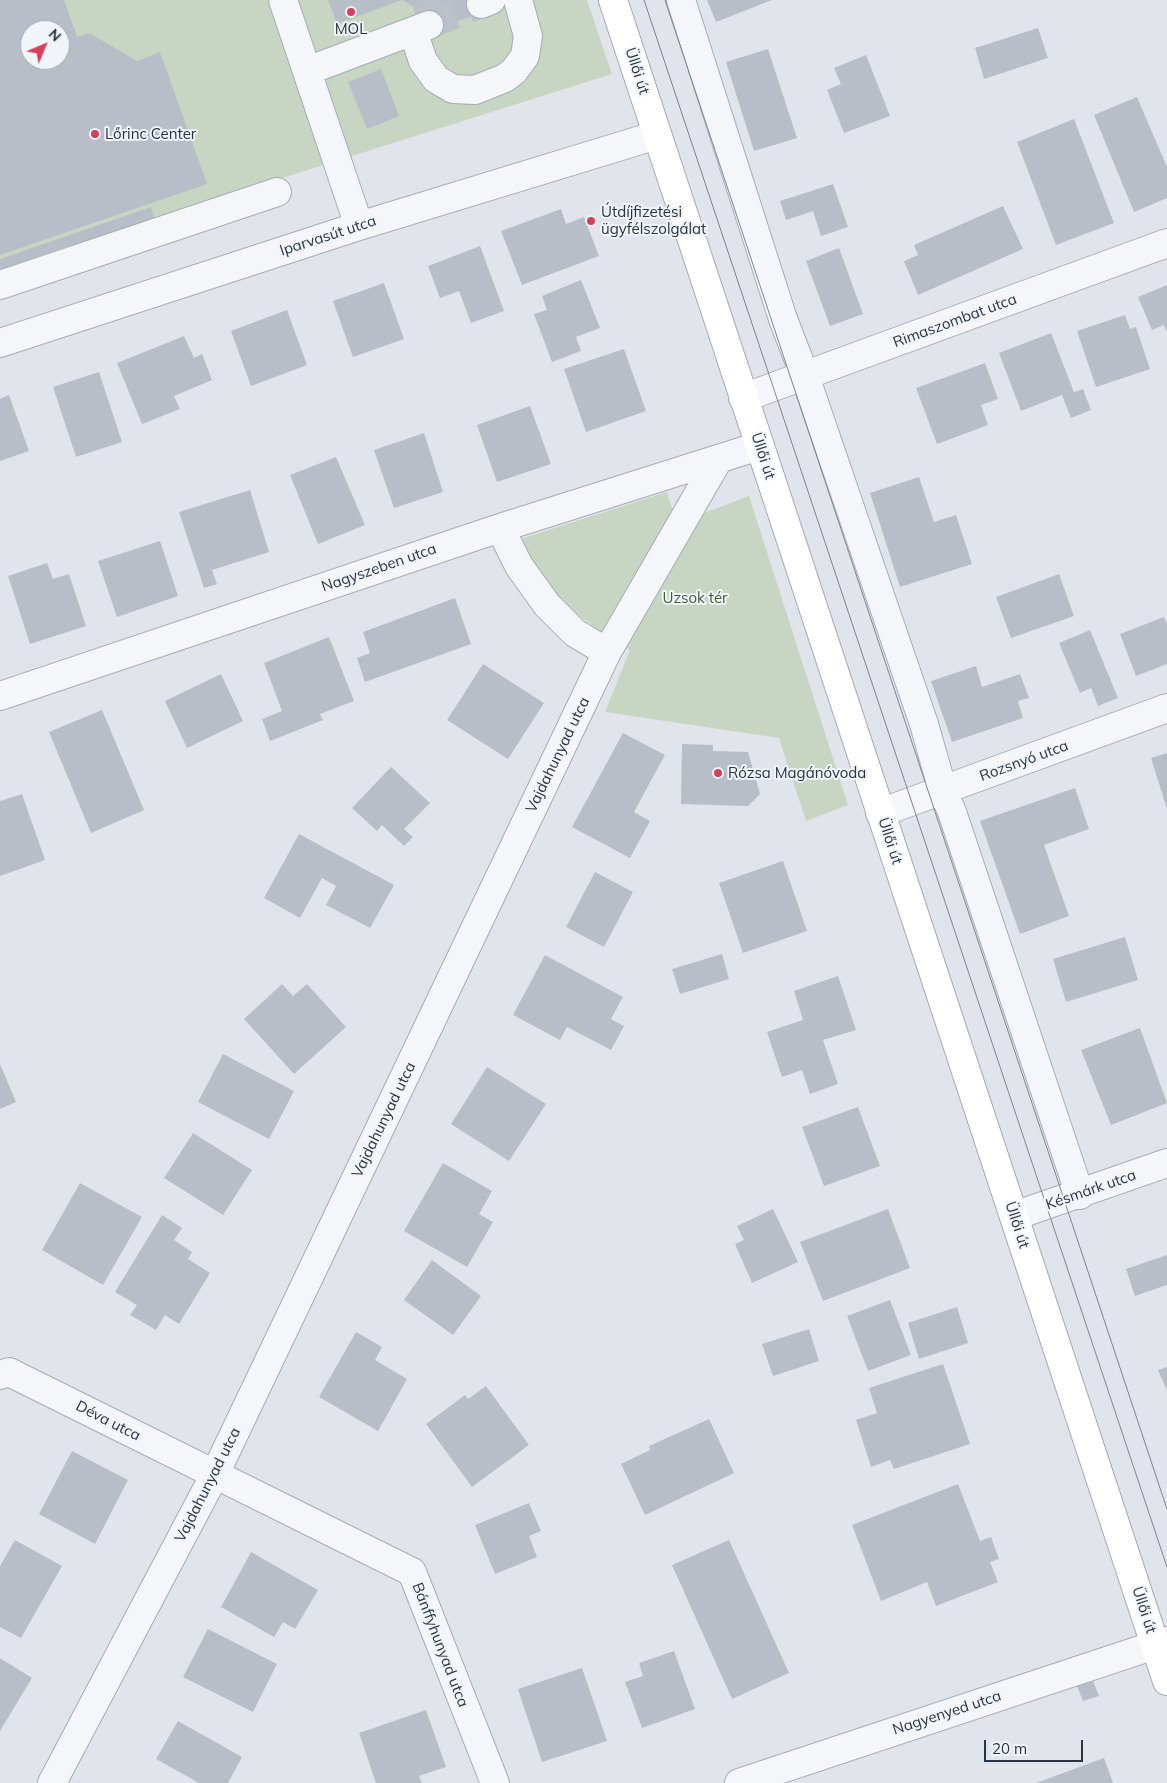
<!DOCTYPE html>
<html>
<head>
<meta charset="utf-8">
<style>
  body { margin:0 }
  #map { position:relative; width:1167px; height:1783px; overflow:hidden; background:#e1e5eb; font-family:Mulish,sans-serif }
  canvas { display:block }
  .north { position:absolute; left:20px; top:20px; width:50px; height:50px; box-sizing:border-box; background:#f1f4f8; border:1px solid #a1a7b0; border-radius:50%; rotate:45deg; font-size:14px; font-weight:700; line-height:20px; text-align:center; color:#283343 }
  .north::after { content:''; display:block; margin:auto; width:18px; height:22px; background:#d6405a; clip-path:polygon(50% 0,100% 100%,50% 72%,0 100%) }
  .scale { position:absolute; left:984px; top:1740px; width:99px; height:22px; box-sizing:border-box; border:2px solid #283343; border-top:0; padding-left:6px; font-size:15px; line-height:18px; white-space:nowrap; color:#283343; -webkit-text-stroke:4px #f1f4f8; paint-order:stroke }
</style>
</head>
<body>
<div id="map">
<canvas width="1167" height="1783"></canvas>
<div class="north">N</div>
<div class="scale">20 m</div>
</div>
<script>
const ctx = document.querySelector('canvas').getContext('2d');
ctx.lineJoin = 'round';
function fill(path, color) { ctx.fillStyle = color; ctx.fill(path, 'evenodd'); }
const shape = rows => new Path2D(rows.map(r => 'M' + r).join(''));
function trace(path, color, width, dash) { ctx.strokeStyle = color; ctx.lineWidth = width; ctx.lineCap = dash ? 'butt' : 'round'; ctx.setLineDash(dash || []); ctx.stroke(path); }
function label(font, color, halo, rows, align = 'center') {
  ctx.font = font + ' Mulish,sans-serif'; ctx.lineWidth = 4; ctx.setLineDash([]); ctx.textBaseline = 'middle'; ctx.strokeStyle = halo; ctx.fillStyle = color; for (const [text, x, y, turn = 0] of rows) {
    ctx.save(); ctx.translate(x, y); ctx.rotate((+turn || 0) * Math.PI / 180); ctx.textAlign = isNaN(turn) ? turn : align; if (halo) ctx.strokeText(text, 0, 0); ctx.fillText(text, 0, 0); ctx.restore();
  }
}
fill(shape([
  [0,0,587,0,612,74,0,267],
  [30,30,60,30,60,60,30,60],
  [667,492,675,517,699,515,749,496,848,805,806,821,779,738,605,712,630,650,582,618,540,581,520,539]
]), '#c7d5c2');
fill(shape([
  [0,0,64,0,77,37,89,33,137,61,160,52,207,184,0,255],
  [30,30,60,30,60,60,30,60],
  [328,0,484,0,487,11,446,25,402,0,337,24],
  [707,0,772,0,716,22],
  [1038,28,1048,58,984,79,975,48],
  [768,49,797,138,754,151,726,62],
  [866,55,890,116,844,133,827,90,841,84,834,68],
  [381,69,399,116,367,129,348,82],
  [1137,97,1167,167,1167,198,1134,212,1094,115],
  [1074,119,1114,223,1056,245,1017,142],
  [833,184,848,227,821,236,813,211,786,220,780,201],
  [1003,206,1023,249,918,295,904,261,918,255,914,245],
  [151,207,155,220,79,266,71,245,0,270,0,259],
  [561,209,566,224,584,217,599,256,522,285,501,231],
  [480,246,504,311,471,323,459,291,440,298,428,266],
  [839,248,863,314,830,326,806,261],
  [581,280,600,328,576,337,581,351,552,362,534,314,547,310,542,296],
  [384,283,404,339,353,357,333,301],
  [1167,285,1167,332,1164,325,1152,330,1138,297],
  [287,310,307,365,251,386,231,331],
  [1125,315,1130,329,1136,327,1150,369,1096,387,1077,331],
  [1051,333,1074,392,1083,389,1091,410,1071,418,1062,395,1021,411,999,353],
  [184,336,194,358,202,354,212,380,174,396,180,409,142,424,117,363],
  [624,349,646,411,586,432,564,369],
  [985,363,998,399,981,405,988,425,937,444,916,388],
  [99,372,122,442,76,457,53,387],
  [9,395,29,451,0,461,0,399],
  [530,406,551,464,497,482,477,425],
  [424,433,443,492,394,508,374,450],
  [336,457,365,525,318,544,290,475],
  [919,477,934,522,956,515,972,564,900,587,870,493],
  [250,490,269,552,212,570,217,584,204,588,179,512],
  [160,541,178,596,117,617,98,561],
  [47,563,53,579,69,574,86,626,30,644,8,576],
  [1059,574,1074,616,1011,638,996,597],
  [455,598,471,644,365,682,357,658,370,653,363,632],
  [1164,617,1167,624,1167,664,1136,676,1120,634],
  [1090,630,1118,698,1098,706,1091,688,1080,693,1059,643],
  [329,637,354,701,320,714,323,720,270,741,262,719,282,711,264,663],
  [483,664,544,703,508,759,447,720],
  [976,666,982,687,1020,674,1029,698,1018,701,1023,718,952,742,931,681],
  [221,674,243,721,187,748,165,701],
  [102,710,144,810,91,833,49,732],
  [623,733,665,755,634,812,650,821,630,858,572,827],
  [682,744,713,745,713,751,748,752,760,794,748,806,681,804],
  [1167,753,1167,809,1151,758],
  [391,767,430,803,404,829,413,837,404,846,382,825,377,831,352,808],
  [1075,788,1089,829,1044,845,1069,916,1020,934,980,821],
  [22,794,45,860,0,876,0,801],
  [299,834,394,885,370,928,326,905,336,886,322,878,300,918,264,898],
  [783,861,807,931,743,953,719,883],
  [595,872,633,892,604,947,566,927],
  [1125,937,1138,980,1066,1002,1053,959],
  [722,954,729,979,680,994,672,969],
  [545,955,623,997,611,1019,624,1026,611,1050,567,1027,560,1040,513,1015],
  [838,976,856,1030,823,1040,838,1084,810,1094,802,1070,782,1077,767,1032,803,1020,794,991],
  [282,984,293,996,307,984,346,1027,294,1074,244,1019],
  [1140,1028,1167,1103,1111,1125,1081,1050],
  [223,1054,294,1091,269,1139,198,1102],
  [0,1064,16,1102,0,1109],
  [487,1067,546,1104,509,1161,451,1124],
  [858,1107,880,1166,824,1186,802,1127],
  [193,1133,252,1170,223,1215,164,1178],
  [443,1163,492,1191,479,1214,493,1222,467,1267,404,1231],
  [80,1183,142,1217,103,1285,42,1250],
  [773,1209,798,1262,752,1283,735,1244,744,1240,737,1226],
  [888,1209,910,1268,823,1301,800,1242],
  [162,1215,182,1228,174,1240,192,1252,188,1259,210,1273,179,1324,165,1315,156,1330,130,1315,137,1305,115,1292],
  [1167,1255,1167,1285,1135,1296,1126,1269],
  [432,1260,481,1296,453,1335,404,1300],
  [890,1300,911,1355,868,1371,847,1316],
  [957,1307,968,1343,919,1359,908,1323],
  [809,1329,819,1361,773,1376,762,1344],
  [356,1332,382,1347,375,1360,407,1379,378,1431,319,1397],
  [943,1364,970,1444,894,1469,890,1460,871,1467,856,1420,877,1413,869,1388],
  [1167,1367,1167,1391,1158,1370],
  [486,1386,529,1445,472,1487,426,1424,465,1395,468,1399],
  [709,1419,734,1473,645,1515,621,1464,650,1450,649,1446],
  [72,1451,128,1480,95,1544,39,1514],
  [958,1484,980,1541,991,1537,999,1559,990,1562,998,1582,936,1606,927,1582,881,1601,852,1525],
  [529,1503,541,1531,529,1536,537,1557,495,1574,475,1525],
  [15,1540,62,1566,21,1638,0,1627,0,1566],
  [729,1540,789,1673,732,1699,672,1565],
  [251,1552,318,1590,295,1629,283,1622,274,1637,221,1607],
  [208,1629,277,1664,253,1712,183,1677],
  [674,1651,695,1709,642,1728,625,1682,643,1676,639,1663],
  [0,1658,32,1678,0,1731],
  [582,1668,607,1741,542,1762,518,1689],
  [1092,1678,1099,1696,1083,1701,1076,1683],
  [426,1710,446,1767,419,1776,422,1783,376,1783,359,1733],
  [178,1721,242,1757,228,1783,199,1783,156,1759],
  [1104,1758,1113,1783,1036,1783]
]), '#b8bec8');
trace(shape([
  [425,0,434,24],
  [429,25,481,4]
]), '#bcc1c9', 28, [28, 14]);
const minor = shape([
  [283,0,359,226],
  [681,0,783,319,805,376,924,724,943,791,952,812,1080,1195],
  [481,4,491,0],
  [413,31,423,61,436,79,453,89,475,90,505,78,514,71,525,56,528,36,518,0],
  [307,71,429,25],
  [0,285,277,192],
  [0,343,359,226,657,135],
  [743,398,1167,243],
  [500,528,519,566,547,605,575,633,607,652],
  [0,696,500,528,759,446],
  [880,813,1167,708],
  [1014,1216,1167,1163],
  [0,1375,9,1372,412,1572,495,1783],
  [52,1783,215,1474,607,652,718,460],
  [739,1783,1167,1641]
]);
const major = shape([
  [613,0,1167,1681]
]);
trace(minor, '#a6acb5', 30);
trace(major, '#a0aab7', 30);
trace(minor, '#f4f6f9', 28);
trace(major, '#fff', 28);
trace(shape([
  [644,0,1167,1567],
  [665,0,1167,1509]
]), '#7a8595', 1);
for (const [x, y, r, color] of [
  [351,12,5,"#d6405a"],
  [95,134,5,"#d6405a"],
  [591,221,5,"#d6405a"],
  [718,773,5,"#d6405a"]
]) { const dot = new Path2D(); dot.arc(x, y, r, 0, 2 * Math.PI); ctx.fillStyle = color; ctx.fill(dot); trace(dot, '#f1f4f8', 2); }
label('15px', '#283343', '#f1f4f8', [
  ["MOL",351,29,"center"],
  ["Lőrinc Center",105,134],
  ["Útdíjfizetési",601,212],
  ["ügyfélszolgálat",601,229],
  ["Rózsa Magánóvoda",728,773]
], 'left');
label('15px', '#283343', '#f1f4f8', [
  ["Üllői út",637,71,72],
  ["Iparvasút utca",328,236,-18],
  ["Rimaszombat utca",955,321,-20],
  ["Üllői út",763,456,72],
  ["Nagyszeben utca",379,568,-19],
  ["Vajdahunyad utca",558,755,-64],
  ["Rozsnyó utca",1024,761,-20],
  ["Üllői út",890,841,72],
  ["Vajdahunyad utca",384,1120,-64],
  ["Késmárk utca",1091,1190,-19],
  ["Üllői út",1017,1225,72],
  ["Déva utca",108,1421,27],
  ["Vajdahunyad utca",208,1485,-63],
  ["Üllői út",1144,1610,72],
  ["Bánffyhunyad utca",440,1645,69],
  ["Nagyenyed utca",947,1713,-18]
]);
label('15px', '#3e6035', '#f1f4f8', [
  ["Uzsok tér",695,598]
]);
</script>
</body>
</html>
